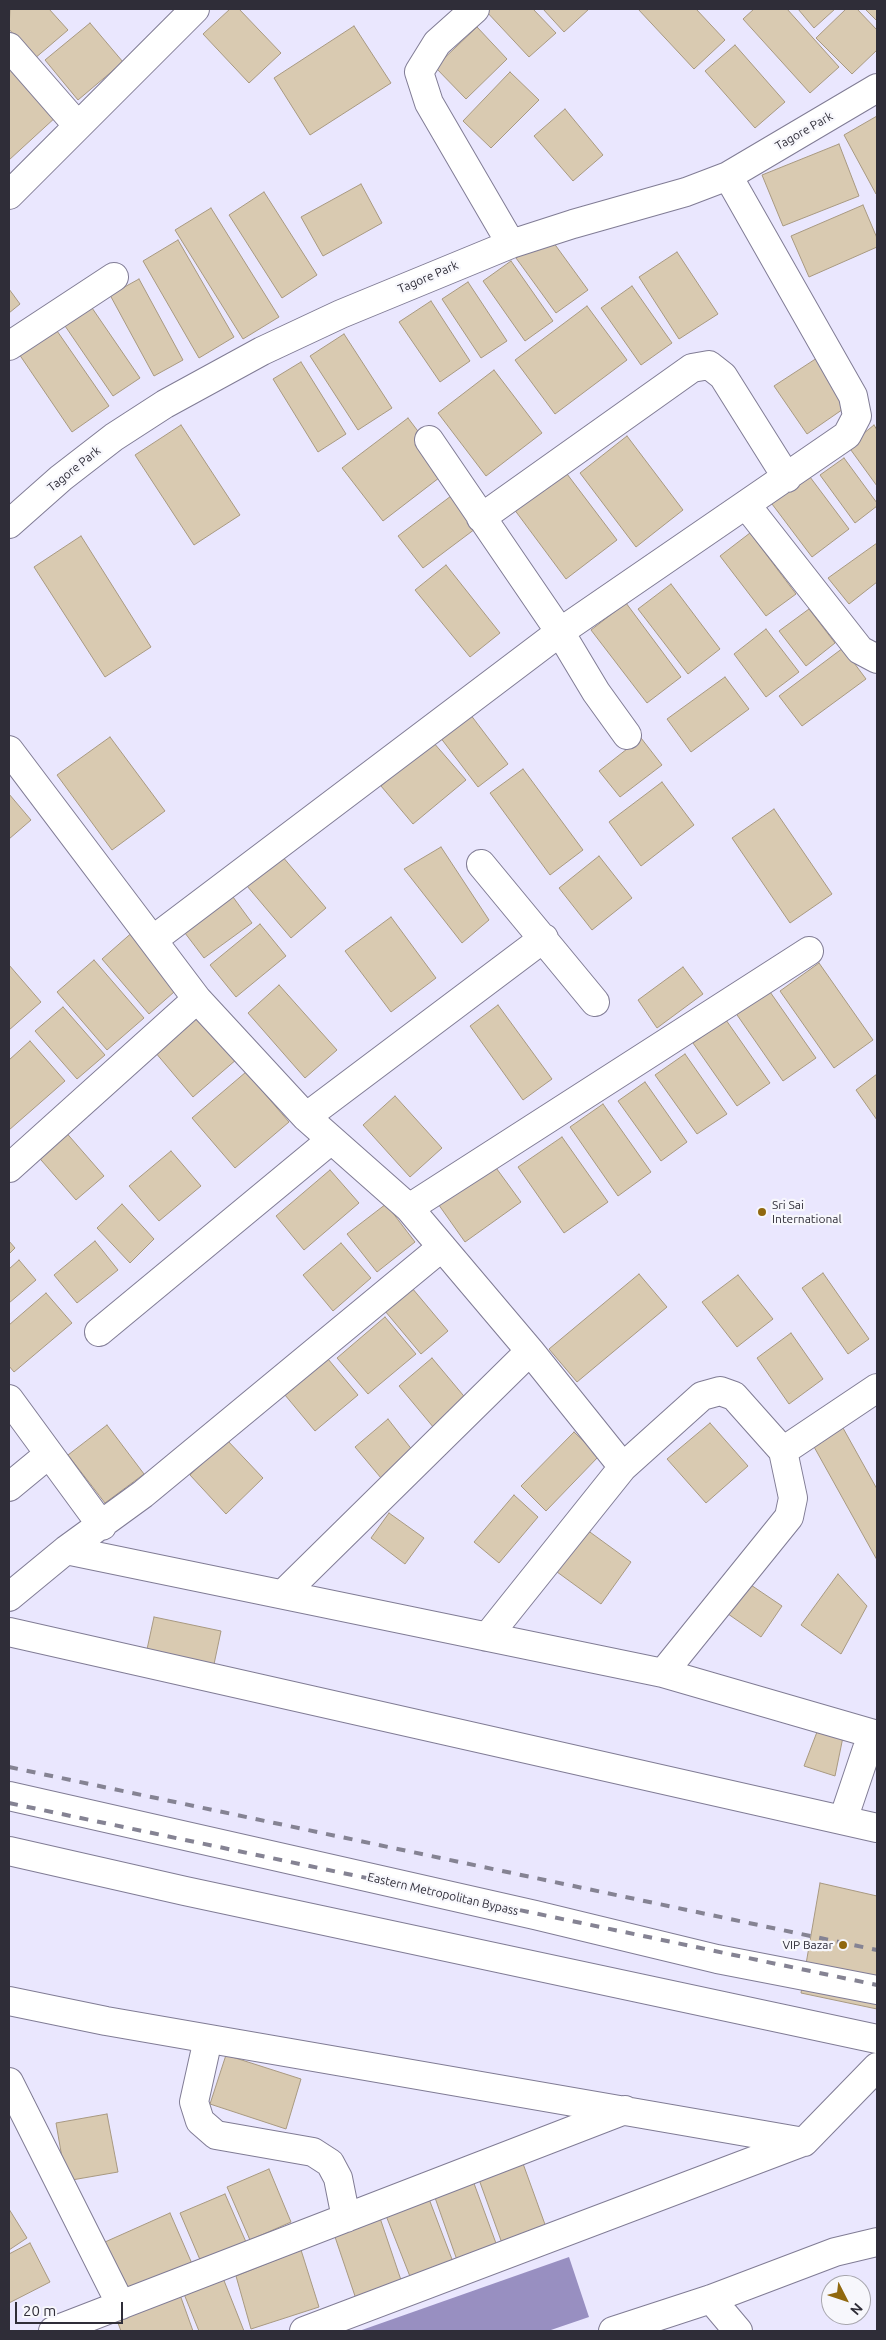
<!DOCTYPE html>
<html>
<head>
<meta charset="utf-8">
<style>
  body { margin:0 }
  #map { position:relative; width:886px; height:2340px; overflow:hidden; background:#eae7fe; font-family:Ubuntu,sans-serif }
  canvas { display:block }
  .frame { position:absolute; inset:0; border:10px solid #2f2d38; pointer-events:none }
  .north { position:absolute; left:821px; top:2275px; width:50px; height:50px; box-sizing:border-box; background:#f7f7fc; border:1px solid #a7a6ae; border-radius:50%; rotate:131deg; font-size:14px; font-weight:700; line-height:20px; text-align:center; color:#2f2d38 }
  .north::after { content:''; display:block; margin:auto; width:18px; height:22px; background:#90680f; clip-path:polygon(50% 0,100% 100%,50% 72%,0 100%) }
  .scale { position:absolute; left:15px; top:2302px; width:108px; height:22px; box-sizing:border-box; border:2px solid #2f2d38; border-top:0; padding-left:6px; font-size:15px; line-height:18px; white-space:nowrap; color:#2f2d38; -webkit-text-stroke:4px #f7f7fc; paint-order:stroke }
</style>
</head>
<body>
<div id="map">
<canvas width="886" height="2340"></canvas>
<div class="frame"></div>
<div class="north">N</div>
<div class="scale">20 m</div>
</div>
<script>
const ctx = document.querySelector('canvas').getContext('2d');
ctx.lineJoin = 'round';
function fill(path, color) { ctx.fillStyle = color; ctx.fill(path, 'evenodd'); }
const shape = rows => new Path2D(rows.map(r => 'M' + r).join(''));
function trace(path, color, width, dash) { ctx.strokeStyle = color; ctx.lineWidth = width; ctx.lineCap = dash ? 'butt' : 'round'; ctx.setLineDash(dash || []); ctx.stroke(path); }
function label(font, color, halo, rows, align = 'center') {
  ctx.font = font + ' Ubuntu,sans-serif'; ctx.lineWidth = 4.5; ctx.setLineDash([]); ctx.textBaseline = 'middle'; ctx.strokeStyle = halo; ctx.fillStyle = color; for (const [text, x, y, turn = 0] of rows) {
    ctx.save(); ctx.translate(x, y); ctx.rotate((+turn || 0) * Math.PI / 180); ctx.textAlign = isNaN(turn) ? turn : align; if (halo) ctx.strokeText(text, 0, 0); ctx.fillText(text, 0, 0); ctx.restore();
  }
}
fill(shape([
  [569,2257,589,2317,548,2331,359,2331]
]), '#988fc1');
const building = shape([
  [10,9,49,9,68,30,34,59,9,29,10,9],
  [230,9,239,9,281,53,249,83,203,34,230,9],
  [487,9,533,9,556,33,529,57,485,10,487,9],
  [543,9,589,9,564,32,543,9],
  [638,9,696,9,725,40,694,69,638,9],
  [754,9,787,9,839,67,810,93,743,19,754,9],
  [798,9,835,9,814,28,798,9],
  [846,9,857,9,877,30,877,50,852,74,816,38,846,9],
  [865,9,877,9,877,21,865,9],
  [90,23,123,62,78,100,45,60,90,23],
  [354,26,391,83,310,135,274,78,354,26],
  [477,27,507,59,466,99,435,67,477,27],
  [735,45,785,102,755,128,705,71,735,45],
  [11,66,57,116,9,160,9,69,11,66],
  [510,72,539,100,491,148,463,121,510,72],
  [565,109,603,155,573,181,534,136,565,109],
  [877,116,877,193,876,194,844,135,877,116],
  [839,144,859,196,783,226,762,175,839,144],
  [361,184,382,223,323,256,301,217,361,184],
  [264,192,317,275,282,298,229,215,264,192],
  [863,205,877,238,877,247,809,277,791,236,863,205],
  [211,208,279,317,243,339,175,230,211,208],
  [548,235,588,290,556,313,516,258,548,235],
  [178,240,234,337,199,358,143,261,178,240],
  [677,252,718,314,679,339,639,277,677,252],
  [511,261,553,321,525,341,483,281,511,261],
  [139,279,183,360,154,376,110,295,139,279],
  [468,282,507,341,481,358,442,299,468,282],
  [632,286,672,343,641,365,601,308,632,286],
  [9,289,20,304,9,313,9,289],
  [431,301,470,361,440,382,399,322,431,301],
  [90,305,140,378,113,396,63,323,90,305],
  [587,306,627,360,555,414,515,360,587,306],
  [55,328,109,406,72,432,19,354,55,328],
  [344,334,392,408,358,430,310,356,344,334],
  [817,358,849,405,807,434,774,386,817,358],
  [301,362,346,434,318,452,273,379,301,362],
  [494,370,542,433,486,476,438,413,494,370],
  [408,418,448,471,383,521,342,468,408,418],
  [181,425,240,515,194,545,135,455,181,425],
  [874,425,877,430,877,486,848,446,874,425],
  [627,436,683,510,636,547,580,473,627,436],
  [844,458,877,503,877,506,855,523,820,475,844,458],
  [564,470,617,540,566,579,514,509,564,470],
  [807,473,849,529,812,557,769,500,807,473],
  [455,493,479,526,423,568,398,536,455,493],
  [750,533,796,594,766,616,720,556,750,533],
  [81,536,151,647,105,677,34,567,81,536],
  [877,543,877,582,849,604,828,578,877,543],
  [446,565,500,633,470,657,415,590,446,565],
  [671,584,720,649,688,674,638,609,671,584],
  [626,603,681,677,647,703,591,630,626,603],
  [809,609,835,643,806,666,779,631,809,609],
  [766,629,799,672,766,697,734,654,766,629],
  [843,648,866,679,802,726,779,696,843,648],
  [725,677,749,709,691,752,667,719,725,677],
  [470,714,508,764,478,787,440,737,470,714],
  [110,737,165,811,112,850,57,775,110,737],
  [641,738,662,765,620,797,599,771,641,738],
  [433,742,466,780,413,824,381,786,433,742],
  [523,769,583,850,550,875,490,793,523,769],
  [662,782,694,825,641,866,609,822,662,782],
  [9,794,31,820,9,839,9,794],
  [774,809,832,894,790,923,732,838,774,809],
  [441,847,489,920,462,943,404,869,441,847],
  [282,856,326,908,291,938,247,886,282,856],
  [599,856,632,898,592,930,559,888,599,856],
  [233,897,252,923,204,958,185,933,233,897],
  [391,917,436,978,391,1012,345,951,391,917],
  [260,924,286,956,236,997,210,965,260,924],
  [135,930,182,985,149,1014,102,959,135,930],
  [94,960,144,1018,107,1050,57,992,94,960],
  [819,963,873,1040,834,1068,780,991,819,963],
  [9,965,41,1002,9,1030,9,965],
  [683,967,703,994,657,1028,638,1000,683,967],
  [279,985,337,1050,305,1078,248,1013,279,985],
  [768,989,816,1058,783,1081,735,1012,768,989],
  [498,1005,552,1079,523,1100,470,1026,498,1005],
  [63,1007,105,1055,77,1079,35,1031,63,1007],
  [199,1014,237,1059,193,1097,155,1052,199,1014],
  [726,1020,770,1083,737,1106,693,1043,726,1020],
  [30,1041,65,1081,9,1130,9,1060,30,1041],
  [685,1054,727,1114,697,1134,655,1075,685,1054],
  [246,1072,289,1122,235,1168,192,1118,246,1072],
  [877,1074,877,1120,856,1090,877,1074],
  [645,1082,687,1142,661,1161,618,1101,645,1082],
  [395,1096,442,1148,410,1177,363,1125,395,1096],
  [603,1104,651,1172,618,1196,570,1127,603,1104],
  [63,1129,104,1176,76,1200,35,1153,63,1129],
  [562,1137,608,1202,564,1233,518,1167,562,1137],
  [171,1151,201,1186,159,1221,129,1186,171,1151],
  [491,1161,521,1202,465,1242,436,1201,491,1161],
  [330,1170,359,1203,304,1250,276,1216,330,1170],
  [122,1204,154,1239,130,1263,97,1228,122,1204],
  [386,1204,415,1242,377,1272,347,1234,386,1204],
  [9,1241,15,1248,9,1254,9,1241],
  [95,1241,118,1270,77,1303,54,1275,95,1241],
  [341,1243,371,1278,333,1311,303,1275,341,1243],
  [19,1260,36,1280,9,1303,9,1269,19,1260],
  [823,1273,869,1339,848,1354,802,1288,823,1273],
  [639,1274,667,1307,577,1382,549,1349,639,1274],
  [738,1275,773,1319,737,1347,702,1302,738,1275],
  [412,1288,448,1331,421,1354,385,1311,412,1288],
  [46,1293,72,1323,14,1372,9,1366,9,1325,46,1293],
  [385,1317,416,1354,368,1394,337,1358,385,1317],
  [791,1333,823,1379,789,1404,757,1358,791,1333],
  [432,1358,468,1401,434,1428,399,1386,432,1358],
  [328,1359,358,1395,315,1431,285,1395,328,1359],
  [388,1419,413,1451,381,1478,355,1447,388,1419],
  [710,1423,748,1466,706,1503,667,1459,710,1423],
  [107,1425,144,1474,105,1503,68,1455,107,1425],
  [843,1428,877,1489,877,1560,813,1445,843,1428],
  [574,1432,599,1456,546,1511,521,1486,574,1432],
  [227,1440,263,1478,226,1514,190,1475,227,1440],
  [514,1495,538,1517,499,1563,474,1542,514,1495],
  [389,1513,424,1538,405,1564,371,1538,389,1513],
  [583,1527,631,1562,601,1604,553,1569,583,1527],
  [838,1574,867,1606,841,1654,801,1625,838,1574],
  [742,1579,782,1606,761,1637,721,1609,742,1579],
  [154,1617,221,1631,213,1669,146,1654,154,1617],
  [817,1732,843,1737,835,1776,804,1766,817,1732],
  [820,1883,877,1896,877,2009,801,1993,820,1883],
  [226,2055,301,2079,286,2129,210,2104,226,2055],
  [107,2114,118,2172,66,2181,56,2123,107,2114],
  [521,2158,547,2230,503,2246,477,2174,521,2158],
  [269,2169,291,2222,250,2240,227,2187,269,2169],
  [472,2178,497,2246,457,2260,433,2192,472,2178],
  [426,2191,453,2262,411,2279,383,2208,426,2191],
  [225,2194,246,2242,201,2262,180,2213,225,2194],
  [9,2209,27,2238,9,2250,9,2209],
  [170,2213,193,2266,128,2295,105,2242,170,2213],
  [379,2215,402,2283,356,2299,333,2231,379,2215],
  [30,2243,50,2282,9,2303,9,2254,30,2243],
  [301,2250,319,2307,251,2329,236,2276,301,2250],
  [221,2273,244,2331,199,2331,182,2289,221,2273],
  [179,2292,193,2331,121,2331,115,2315,179,2292]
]);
fill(building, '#d9cab1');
trace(building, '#a89981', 1);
const minor = shape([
  [475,9,437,43,419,72,429,103,511,244],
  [9,47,78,126],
  [9,195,195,9],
  [9,346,114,277],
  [429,440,560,632,596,692,627,735],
  [747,506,860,650,877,659],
  [481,518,692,368,709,365,723,376,787,478],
  [9,524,61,478,114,437,165,404,262,351,341,314,511,244,573,224,686,192,728,176,877,88],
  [9,750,197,999,306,1117,409,1208,530,1351,623,1467],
  [481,864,595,1002],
  [154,939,560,632,847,435,857,416,853,396,728,176],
  [306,1117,544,938],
  [9,1168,197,999],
  [409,1208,809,951],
  [99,1332,331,1140],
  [9,1399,102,1526],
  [9,1487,49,1454],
  [66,1550,663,1673,877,1735],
  [284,1593,530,1351],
  [9,1597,66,1550,143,1494,442,1247],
  [9,1632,877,1828],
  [487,1637,623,1467,702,1396,720,1391,734,1396,783,1451],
  [663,1673,789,1517,793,1498,783,1451,877,1388],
  [843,1820,872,1734],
  [9,2001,106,2021,804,2142,877,2067],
  [208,2039,194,2102,200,2121,216,2135,313,2152,330,2163,338,2178,346,2218],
  [9,2082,121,2305],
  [711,2299,738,2331],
  [53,2331,625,2110],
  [304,2331,803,2142],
  [613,2331,711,2299,835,2252,877,2242]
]);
const major = shape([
  [9,1796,535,1915,717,1959,877,1990],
  [9,1851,185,1891,877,2039]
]);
trace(minor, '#807c95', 30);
trace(major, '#807c95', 30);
trace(minor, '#fff', 28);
trace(major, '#fff', 28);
trace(shape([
  [9,1767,877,1950],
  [9,1803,877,1985]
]), '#858393', 4, [9, 9]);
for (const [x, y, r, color] of [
  [762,1212,5,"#90680f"],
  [843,1945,5,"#90680f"]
]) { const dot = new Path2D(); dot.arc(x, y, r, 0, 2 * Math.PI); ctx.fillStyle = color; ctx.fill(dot); trace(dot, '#f7f7fc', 2); }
label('12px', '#2f2d38', '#f7f7fc', [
  ["Tagore Park",804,131,-30],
  ["Tagore Park",428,277,-23],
  ["Tagore Park",74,469,-39],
  ["Eastern Metropolitan Bypass",443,1894,13]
]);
label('12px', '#2f2d38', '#f7f7fc', [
  ["Sri Sai",772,1205],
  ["International",772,1219],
  ["VIP Bazar",833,1945,"right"]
], 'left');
</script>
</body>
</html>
